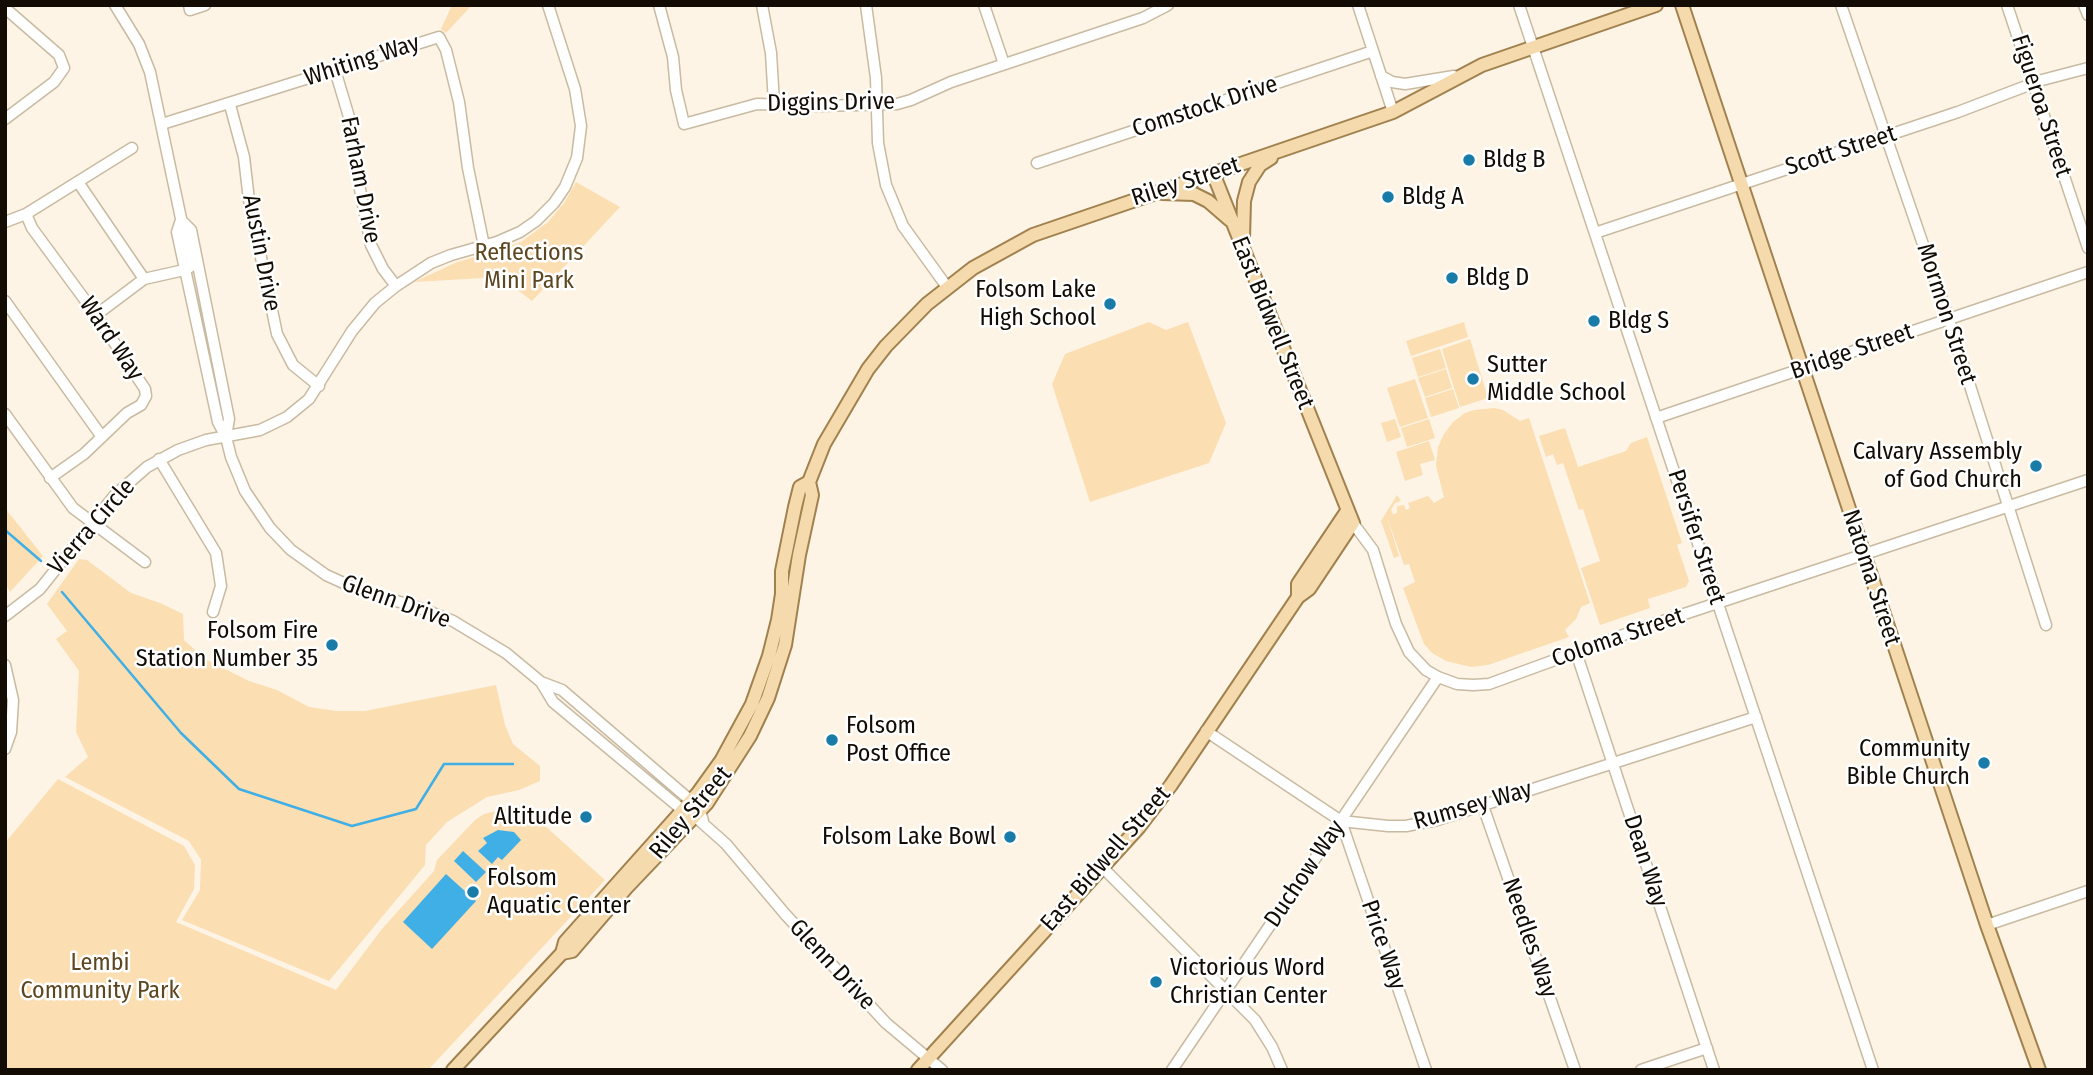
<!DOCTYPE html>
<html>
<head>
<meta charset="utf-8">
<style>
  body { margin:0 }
  #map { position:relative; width:2093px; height:1075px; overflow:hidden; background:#fdf4e5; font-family:"Fira Sans Condensed",sans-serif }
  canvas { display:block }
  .frame { position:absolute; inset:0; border:7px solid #120c05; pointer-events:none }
</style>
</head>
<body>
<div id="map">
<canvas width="2093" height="1075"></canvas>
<div class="frame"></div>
</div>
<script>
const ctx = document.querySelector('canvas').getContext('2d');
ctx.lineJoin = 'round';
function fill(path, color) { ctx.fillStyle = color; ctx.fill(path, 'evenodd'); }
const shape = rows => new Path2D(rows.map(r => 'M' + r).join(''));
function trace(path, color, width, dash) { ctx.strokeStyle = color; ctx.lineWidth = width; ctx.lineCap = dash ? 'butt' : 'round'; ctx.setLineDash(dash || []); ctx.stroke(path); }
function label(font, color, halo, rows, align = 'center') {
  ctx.font = font + ' "Fira Sans Condensed",sans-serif'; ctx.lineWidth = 5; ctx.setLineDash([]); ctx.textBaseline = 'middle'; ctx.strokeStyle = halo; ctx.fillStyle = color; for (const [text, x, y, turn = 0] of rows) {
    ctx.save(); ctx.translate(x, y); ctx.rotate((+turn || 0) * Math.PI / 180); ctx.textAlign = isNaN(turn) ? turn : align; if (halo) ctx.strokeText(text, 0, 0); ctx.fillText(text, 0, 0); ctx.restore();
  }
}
fill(shape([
  [452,5,472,5,446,33,441,29],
  [576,182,620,207,532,301,501,277,414,282,455,263,521,242,548,222,564,203],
  [1149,322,1166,330,1188,322,1226,423,1209,463,1090,502,1052,384,1065,354],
  [1464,322,1468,337,1411,356,1406,341],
  [1470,339,1488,398,1460,407,1442,349],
  [1440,349,1446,368,1418,377,1412,358],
  [1446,369,1452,388,1425,397,1418,378],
  [1415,379,1428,418,1400,427,1387,388],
  [1453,389,1459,408,1431,417,1425,398],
  [1494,408,1503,410,1520,421,1529,418,1590,603,1581,607,1576,619,1565,630,1569,637,1488,665,1471,667,1446,661,1432,653,1424,644,1403,588,1415,582,1409,564,1404,565,1387,517,1399,556,1394,558,1381,521,1397,495,1401,501,1395,503,1391,510,1393,514,1397,513,1397,506,1404,505,1406,510,1410,508,1408,503,1428,496,1434,503,1444,497,1436,466,1438,447,1444,434,1453,422,1465,413,1474,410],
  [1395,419,1401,437,1387,442,1381,423],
  [1429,419,1435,438,1407,447,1401,428],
  [1565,428,1578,467,1626,451,1631,443,1647,437,1682,543,1677,545,1689,581,1686,587,1648,599,1650,608,1600,625,1581,568,1600,561,1583,509,1579,510,1563,463,1557,465,1553,454,1546,457,1539,436],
  [1429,441,1435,460,1420,464,1423,475,1405,481,1396,452],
  [5,508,43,556,10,592,5,583],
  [79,559,87,560,131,593,160,603,183,614,184,640,205,659,249,681,277,690,309,707,337,711,365,711,496,685,505,725,513,744,540,766,540,781,519,790,487,797,447,822,426,845,425,865,329,981,182,920,200,890,201,860,189,841,65,777,88,757,76,732,79,671,56,639,67,631,47,604],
  [58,779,184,846,195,865,194,889,176,922,336,990,382,929,434,871,437,860,475,820,484,814,522,805,605,880,428,1070,5,1070,5,843]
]), '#fbdeb2');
fill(shape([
  [498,830,514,832,521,840,502,860,498,857,492,864,478,851,487,843,483,838],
  [463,851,486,872,476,882,454,861],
  [446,874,476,901,432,949,403,922]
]), '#40afe5');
trace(shape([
  [5,530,41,561],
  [62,592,181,733,239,789,352,826,416,809,444,764,513,764]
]), '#40afe5', 2.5);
const minor = shape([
  [189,5,190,10,205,5],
  [659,5,673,57,676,90,684,124,757,104,818,106,897,104,911,100,951,82,1143,18,1168,5],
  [762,5,771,53,774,103],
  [866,5,876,78,878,143,886,185,903,226,947,287],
  [984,5,1004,64],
  [1358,5,1393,112],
  [1519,5,1873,1070],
  [1841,5,1951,326,2046,625],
  [2007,5,2088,248],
  [2084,5,2088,15],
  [5,8,59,55,64,68,54,82,5,119],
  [335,70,349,117,358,179,371,245,383,269,396,286],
  [1381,76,1392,82,1405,84,1454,76],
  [230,105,244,157,249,200,277,334,293,365,319,386],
  [162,124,439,37,446,50,459,102,468,168,484,246],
  [1037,163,1373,51],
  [78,182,144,279],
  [26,214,32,228,96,315,145,389,146,396,141,405,127,413,84,454,50,478],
  [181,220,177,232,218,422,226,437,231,457,245,491,270,528,291,550,326,575,359,590,420,608,453,621,506,653,541,682,562,690,690,800,700,810,703,821],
  [182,221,191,230,229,419,226,436],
  [5,222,26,214,132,148],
  [1595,233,1958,112,2042,80,2088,68],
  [5,301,102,437],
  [96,315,144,279,184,270,190,267,190,261,150,72,139,44,115,5],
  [5,414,73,508,145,562],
  [1656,418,2088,272],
  [159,459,216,553,221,586,213,612],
  [1353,523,1373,550,1396,624,1409,652,1426,670,1438,677,1457,684,1473,685,1489,684,1645,627,2088,480],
  [5,616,40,589,114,496,147,467,178,450,206,440,260,430,287,417,309,399,352,331,375,303,396,286,431,263,451,255,497,242,520,232,536,221,554,203,565,187,577,158,581,126,575,89,548,5],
  [1576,652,1714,1070],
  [5,665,13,700,11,732,5,749],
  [541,682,553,702,686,813],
  [1206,731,1341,821,1388,826,1406,826,1437,820,1756,717],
  [1483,806,1575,1070],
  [699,820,726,844,785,914,886,1023,942,1070],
  [1341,821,1426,1070],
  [1103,868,1255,1020,1272,1047,1282,1070],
  [1987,925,2088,891],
  [1172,1070,1438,677],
  [1641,1070,1707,1048]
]);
const major = shape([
  [1682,5,1987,925,2039,1070],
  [1162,193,1194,194,1208,201,1230,220],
  [1243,238,1244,201,1249,182,1260,165,1271,158],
  [1298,597,1298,584,1347,511],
  [562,953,572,951,627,887,707,803,750,736,768,698,785,645,799,555,812,495,809,482,824,444,868,369,886,346,927,304,973,268,1033,235,1393,112,1482,65,1656,5],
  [453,1070,562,953,565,942,698,793,721,761,752,704,769,656,778,620,782,594,782,571,795,507,800,487,809,482],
  [918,1070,1139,827,1171,785,1298,597,1309,589,1353,523,1213,173]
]);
trace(minor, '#c9baa2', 13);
trace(major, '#a1824f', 16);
trace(minor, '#fff', 10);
trace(major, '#f5daad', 12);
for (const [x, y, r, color] of [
  [1469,160,7,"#197ba7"],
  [1388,197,7,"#197ba7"],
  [1452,278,7,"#197ba7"],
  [1110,304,7,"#197ba7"],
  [1594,321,7,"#197ba7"],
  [1473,379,7,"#197ba7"],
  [2036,466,7,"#197ba7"],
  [332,645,7,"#197ba7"],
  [832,740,7,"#197ba7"],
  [1984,763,7,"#197ba7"],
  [586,817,7,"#197ba7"],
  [1010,837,7,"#197ba7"],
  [473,892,7,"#197ba7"],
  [1156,982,7,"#197ba7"]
]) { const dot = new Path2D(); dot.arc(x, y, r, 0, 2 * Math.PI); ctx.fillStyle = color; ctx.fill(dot); trace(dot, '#fff', 2.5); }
label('24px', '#120c05', '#fff', [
  ["Whiting Way",362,61,-18],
  ["Diggins Drive",831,103,-1],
  ["Figueroa Street",2041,106,72],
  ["Comstock Drive",1205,107,-18],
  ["Scott Street",1841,151,-18],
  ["Farham Drive",360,180,79],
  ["Riley Street",1186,182,-18],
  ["Austin Drive",261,253,79],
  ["Mormon Street",1946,314,72],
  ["East Bidwell Street",1272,323,68],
  ["Ward Way",111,339,56],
  ["Bridge Street",1852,352,-19],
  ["Vierra Circle",92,527,-49],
  ["Persifer Street",1696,537,72],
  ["Natoma Street",1871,578,72],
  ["Glenn Drive",396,602,20],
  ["Coloma Street",1618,638,-19],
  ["Rumsey Way",1473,806,-16],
  ["Riley Street",691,813,-50],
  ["East Bidwell Street",1106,859,-49],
  ["Dean Way",1645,861,72],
  ["Duchow Way",1305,874,-56],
  ["Needles Way",1529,938,71],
  ["Price Way",1383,945,71],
  ["Glenn Drive",832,965,47]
]);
label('24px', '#120c05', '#fff', [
  ["Bldg B",1483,160],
  ["Bldg A",1402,197],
  ["Bldg D",1466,278],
  ["Folsom Lake",1096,290,"right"],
  ["High School",1096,318,"right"],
  ["Bldg S",1608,321],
  ["Sutter",1487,365],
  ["Middle School",1487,393],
  ["Calvary Assembly",2022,452,"right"],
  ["of God Church",2022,480,"right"],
  ["Folsom Fire",318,631,"right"],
  ["Station Number 35",318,659,"right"],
  ["Folsom",846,726],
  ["Post Office",846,754],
  ["Community",1970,749,"right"],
  ["Bible Church",1970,777,"right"],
  ["Altitude",572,817,"right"],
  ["Folsom Lake Bowl",996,837,"right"],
  ["Folsom",487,878],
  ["Aquatic Center",487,906],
  ["Victorious Word",1170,968],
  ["Christian Center",1170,996]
], 'left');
label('24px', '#5d4720', '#fff', [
  ["Reflections",529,253],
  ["Mini Park",529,281],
  ["Lembi",100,963],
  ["Community Park",100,991]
]);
</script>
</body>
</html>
